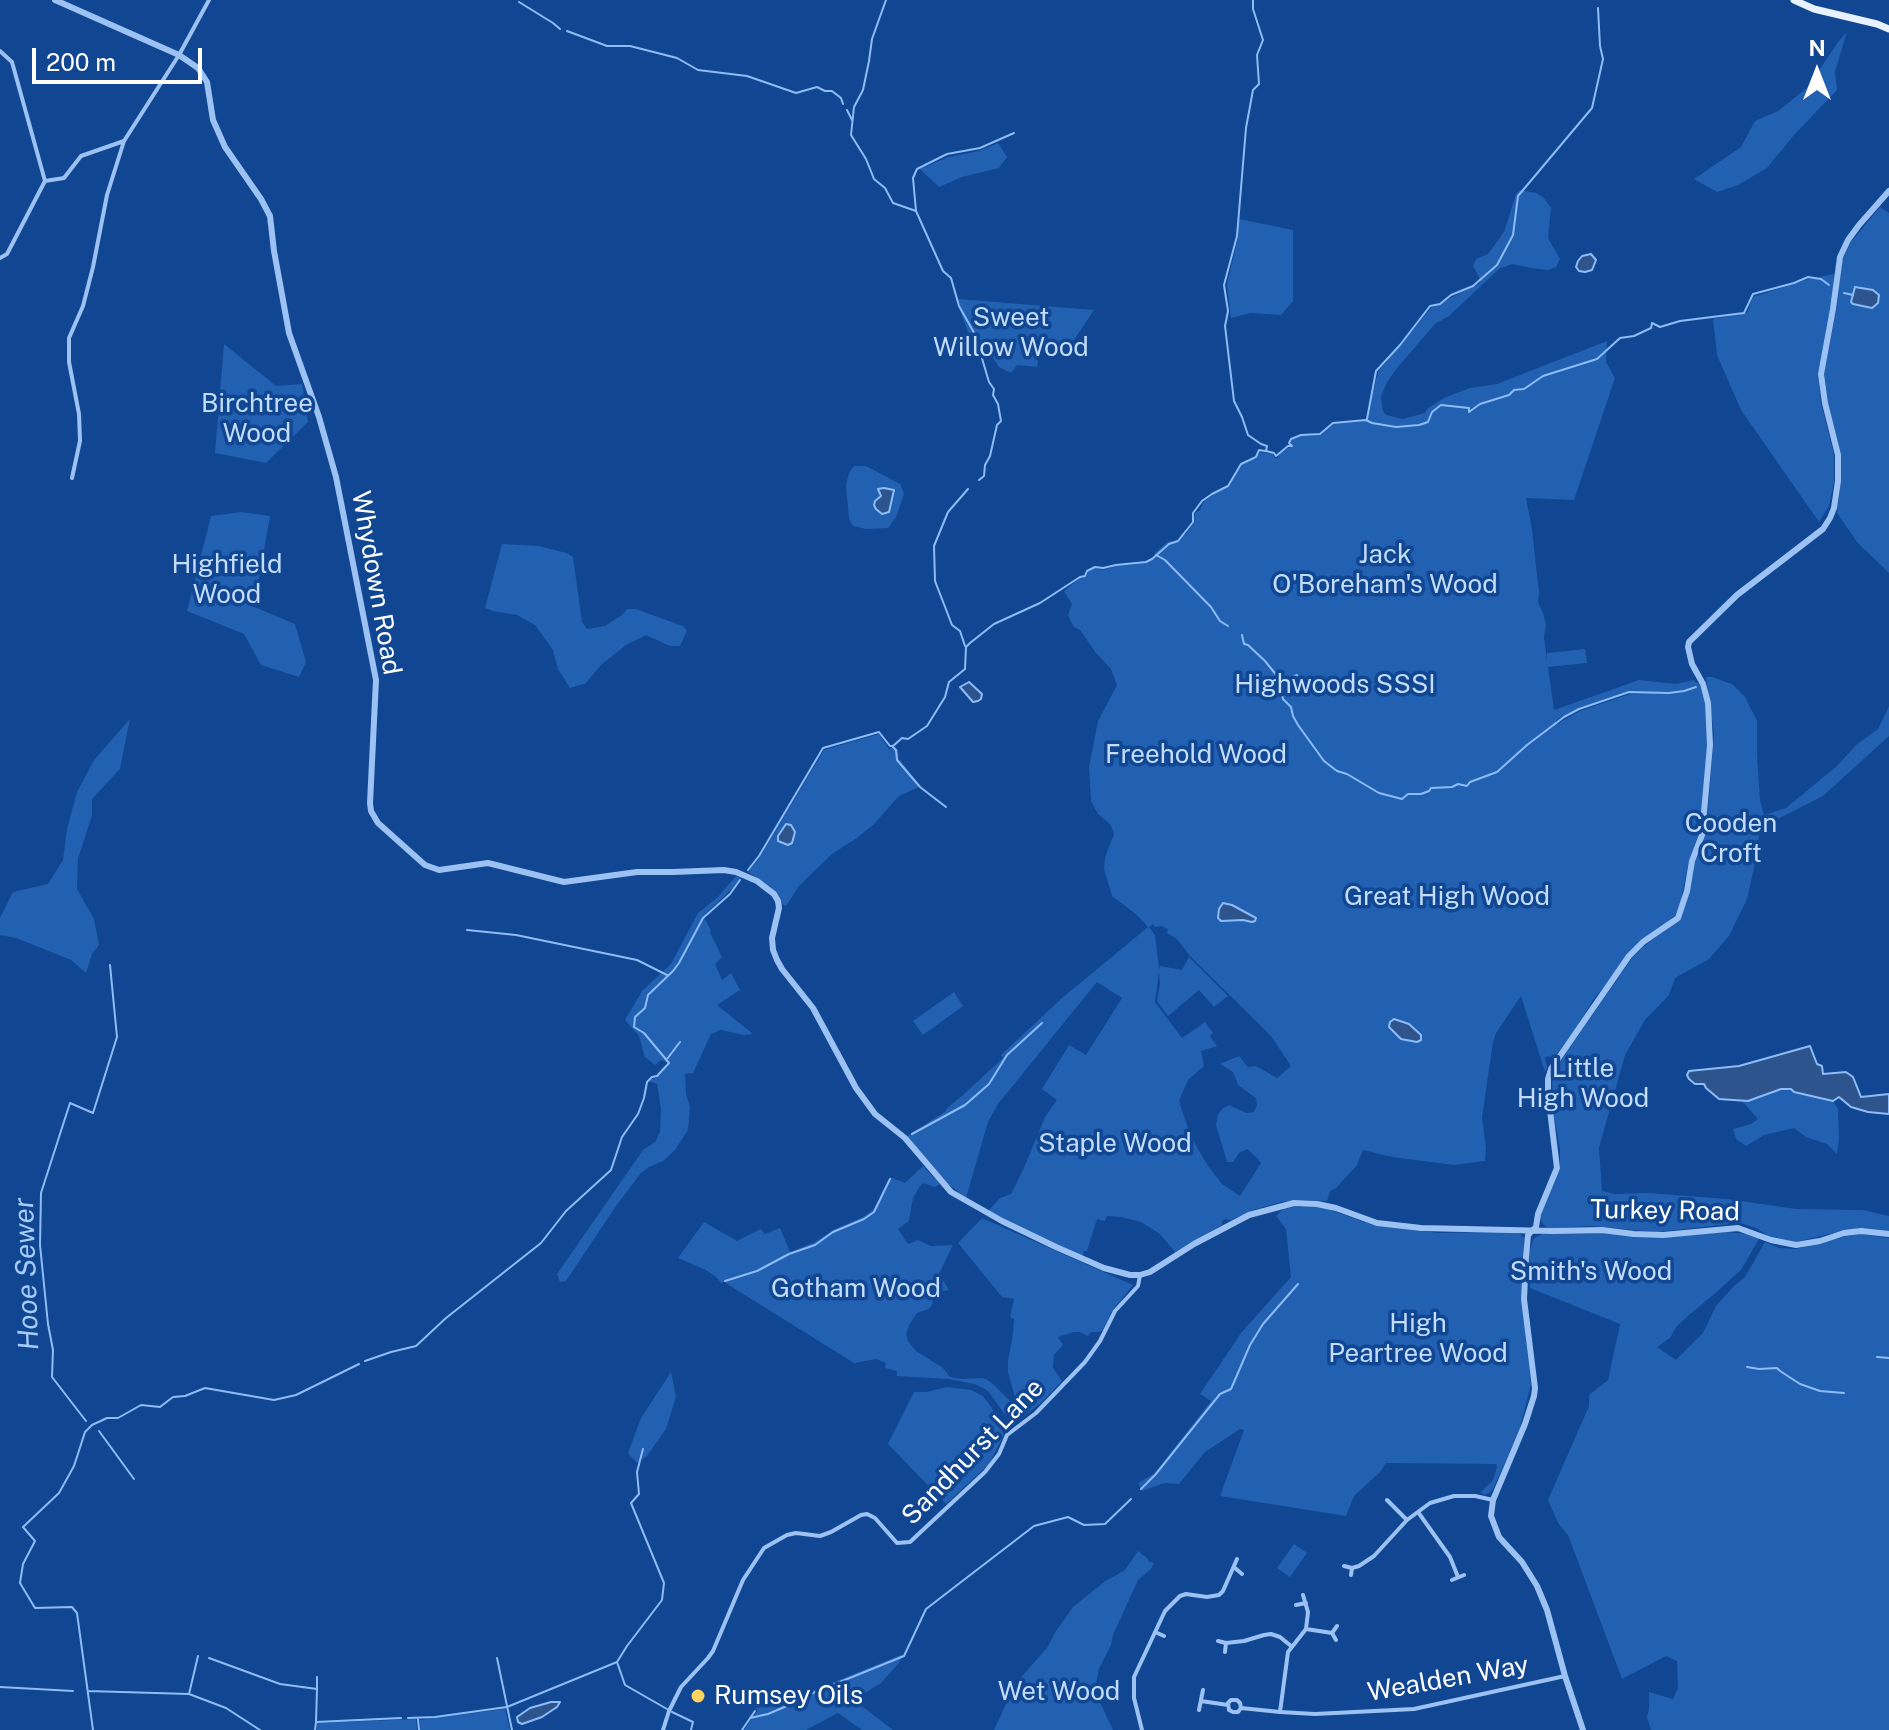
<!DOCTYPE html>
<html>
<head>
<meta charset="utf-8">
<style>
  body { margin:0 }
  #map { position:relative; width:1889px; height:1730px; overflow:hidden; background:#104692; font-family:"Public Sans",sans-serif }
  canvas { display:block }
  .north { position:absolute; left:1777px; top:32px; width:80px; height:80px; -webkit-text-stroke:6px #104692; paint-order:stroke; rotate:0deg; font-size:22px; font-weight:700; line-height:32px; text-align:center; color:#fff }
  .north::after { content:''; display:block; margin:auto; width:28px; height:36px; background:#fff; clip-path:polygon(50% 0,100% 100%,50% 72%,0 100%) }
  .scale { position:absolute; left:32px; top:48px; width:170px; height:36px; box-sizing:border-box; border:4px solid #fff; border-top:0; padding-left:10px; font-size:24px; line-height:28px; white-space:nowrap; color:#fff; -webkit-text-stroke:6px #104692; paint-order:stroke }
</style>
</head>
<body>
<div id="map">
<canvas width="1889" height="1730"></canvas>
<div class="north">N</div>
<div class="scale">200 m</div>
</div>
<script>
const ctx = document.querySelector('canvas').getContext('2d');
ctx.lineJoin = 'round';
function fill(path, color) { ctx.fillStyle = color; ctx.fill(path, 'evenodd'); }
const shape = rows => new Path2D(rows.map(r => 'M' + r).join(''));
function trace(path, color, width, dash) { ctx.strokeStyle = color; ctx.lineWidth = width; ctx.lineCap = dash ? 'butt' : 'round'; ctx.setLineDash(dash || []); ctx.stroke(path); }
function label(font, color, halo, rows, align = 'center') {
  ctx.font = font + ' "Public Sans",sans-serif'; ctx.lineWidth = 7; ctx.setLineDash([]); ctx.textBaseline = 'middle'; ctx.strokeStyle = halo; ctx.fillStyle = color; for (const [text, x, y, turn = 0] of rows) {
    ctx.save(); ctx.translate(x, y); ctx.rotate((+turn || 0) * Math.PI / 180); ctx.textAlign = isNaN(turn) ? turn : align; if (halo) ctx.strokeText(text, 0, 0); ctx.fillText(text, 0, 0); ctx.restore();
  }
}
fill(shape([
  [1847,32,1835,71,1837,90,1794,135,1767,168,1738,185,1717,192,1694,179,1741,147,1755,121,1778,111,1807,88,1838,42],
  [998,143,1007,157,999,168,962,177,939,187,920,169,948,157,979,151],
  [1520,190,1536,193,1544,198,1551,208,1548,238,1560,259,1556,267,1548,270,1531,268,1512,264,1499,269,1449,316,1435,324,1397,368,1387,382,1381,397,1383,411,1386,415,1403,419,1425,413,1428,408,1446,397,1470,388,1497,384,1607,341,1606,362,1615,378,1574,500,1526,498,1532,529,1539,593,1538,602,1543,613,1546,625,1544,637,1547,661,1547,653,1585,649,1587,663,1548,667,1554,710,1639,680,1676,684,1693,680,1699,684,1705,701,1708,744,1700,832,1688,865,1680,905,1675,915,1613,976,1593,1000,1577,1027,1554,1058,1548,1056,1545,1058,1547,1067,1545,1072,1521,996,1496,1033,1493,1042,1482,1117,1486,1148,1485,1161,1454,1165,1392,1157,1363,1150,1357,1165,1336,1188,1330,1191,1327,1201,1302,1200,1281,1202,1253,1210,1231,1220,1225,1219,1222,1221,1222,1225,1175,1252,1160,1234,1141,1222,1121,1217,1107,1216,1105,1221,1097,1219,1087,1251,1084,1251,1082,1257,988,1211,1000,1198,1011,1194,1023,1170,1045,1117,1057,1100,1042,1089,1069,1045,1086,1055,1122,998,1097,982,998,1104,988,1122,966,1198,946,1182,907,1136,946,1111,946,1109,963,1095,1003,1058,1001,1055,1062,998,1148,927,1137,915,1112,896,1104,869,1105,857,1114,834,1111,825,1098,814,1091,801,1089,767,1098,721,1117,685,1111,669,1096,653,1080,630,1074,627,1071,622,1068,615,1072,604,1064,591,1080,578,1086,577,1088,572,1095,568,1103,570,1117,566,1146,563,1152,560,1156,556,1155,553,1167,542,1178,540,1182,533,1185,535,1194,523,1195,513,1200,510,1203,503,1212,495,1228,487,1240,465,1248,460,1256,459,1260,452,1273,454,1275,458,1278,458,1280,453,1292,446,1290,442,1295,438,1300,436,1321,435,1334,424,1345,421,1366,421,1378,372,1431,308,1480,283,1479,277,1473,266,1476,259,1488,254,1504,232,1516,194],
  [1630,691,1637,691,1637,694,1630,694,1580,711,1557,724,1556,720,1579,708],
  [1153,924,1155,927,1161,926,1168,929,1167,933,1177,939,1190,956,1271,1036,1291,1066,1277,1078,1256,1066,1248,1067,1239,1056,1220,1064,1233,1072,1238,1085,1256,1098,1257,1105,1254,1112,1246,1113,1229,1105,1222,1109,1218,1115,1216,1125,1227,1162,1233,1162,1239,1153,1247,1149,1255,1156,1261,1163,1240,1196,1222,1184,1208,1166,1191,1137,1179,1101,1188,1080,1204,1066,1201,1051,1217,1046,1210,1036,1213,1033,1205,1022,1182,1038,1155,1002,1159,972,1160,984,1157,1001,1168,1016,1199,990,1214,1007,1228,996,1189,957,1182,970,1160,966,1159,970,1155,935,1149,927],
  [1880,207,1889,213,1889,573,1857,542,1837,513,1841,481,1840,455,1830,416,1824,372,1837,307,1842,261,1851,242],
  [1239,219,1293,230,1293,301,1281,315,1251,313,1231,318,1227,285,1238,237],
  [1834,274,1832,301,1818,374,1821,403,1834,455,1834,482,1829,506,1819,522,1741,410,1717,355,1713,319,1747,313,1753,297,1809,279],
  [956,299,959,299,1094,310,1074,340,1052,347,1046,343,1037,344,1031,354,1038,361,1037,367,1017,365,1011,373,999,367,982,341,971,340],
  [224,344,276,386,302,384,308,422,266,463,215,453],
  [854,466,866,466,900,484,904,494,896,517,888,528,866,529,853,526,849,519,846,485,849,473],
  [241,512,270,516,257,590,252,606,295,624,306,662,299,677,261,665,244,634,187,611,211,516],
  [502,544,539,546,566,553,573,557,582,622,587,629,605,626,622,615,627,609,636,609,683,626,687,631,680,646,670,646,646,635,626,645,601,665,586,683,570,688,558,669,553,650,535,625,517,615,493,611,485,608],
  [1706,677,1712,677,1732,684,1745,697,1757,721,1757,754,1760,800,1764,815,1786,808,1837,766,1856,745,1878,729,1889,706,1889,736,1823,796,1760,828,1756,859,1747,899,1729,936,1709,959,1675,978,1669,995,1645,1020,1625,1055,1599,1148,1602,1191,1615,1194,1649,1193,1727,1199,1796,1209,1863,1210,1889,1216,1889,1232,1846,1230,1795,1242,1768,1236,1756,1228,1740,1223,1656,1232,1592,1226,1552,1228,1547,1228,1543,1224,1539,1217,1560,1169,1560,1149,1551,1101,1553,1072,1632,958,1643,947,1679,920,1694,861,1707,823,1714,733],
  [130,719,120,769,92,799,92,815,78,859,77,889,94,919,99,945,92,954,86,973,71,960,16,938,0,935,0,918,13,892,48,884,63,860,67,829,77,792,94,760],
  [879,734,889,749,894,747,898,750,899,759,921,786,899,796,874,824,857,838,832,854,799,886,786,906,781,904,771,887,748,872,760,857,824,750],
  [736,876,741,878,737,884,703,916,711,930,710,932,722,957,715,964,722,980,731,973,740,990,717,1005,753,1034,744,1035,721,1030,711,1034,693,1073,685,1074,686,1094,690,1107,688,1130,675,1150,663,1161,649,1167,641,1173,616,1206,566,1281,560,1282,557,1274,643,1150,655,1142,660,1132,661,1109,657,1084,649,1081,657,1077,669,1063,661,1060,655,1065,645,1057,639,1036,625,1020,642,991,671,964,698,913,718,897],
  [954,992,963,1006,923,1035,913,1021],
  [1781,1089,1791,1089,1794,1092,1833,1101,1838,1109,1839,1140,1837,1154,1827,1144,1806,1137,1794,1128,1764,1135,1746,1146,1736,1139,1733,1129,1751,1124,1758,1119,1741,1100,1748,1101],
  [923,1166,940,1184,935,1187,923,1183,920,1186,913,1198,909,1221,898,1229,908,1244,918,1240,931,1246,953,1245,939,1274,949,1290,932,1293,933,1303,929,1309,917,1313,909,1325,906,1334,908,1341,916,1351,943,1368,950,1377,962,1379,981,1378,986,1379,993,1384,1018,1409,1008,1372,1008,1360,1013,1334,1014,1319,1010,1317,1014,1299,1002,1297,958,1243,982,1218,1133,1285,1112,1311,1103,1330,1099,1332,1091,1332,1088,1336,1080,1332,1074,1332,1058,1337,1063,1345,1054,1355,1053,1368,1062,1381,1041,1403,1021,1418,1005,1415,988,1391,975,1384,948,1379,897,1376,897,1371,885,1368,886,1363,876,1359,854,1363,724,1282,721,1283,716,1277,706,1270,678,1258,704,1222,737,1241,761,1229,765,1234,780,1228,790,1252,815,1242,833,1230,863,1217,873,1210,890,1177,905,1183],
  [1315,1206,1330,1210,1370,1224,1384,1227,1439,1233,1499,1232,1520,1234,1524,1238,1521,1293,1531,1385,1519,1431,1493,1489,1489,1493,1484,1495,1481,1492,1493,1480,1497,1467,1496,1464,1386,1463,1380,1472,1354,1496,1346,1516,1220,1496,1244,1430,1240,1429,1205,1452,1179,1484,1164,1483,1142,1491,1138,1483,1155,1473,1211,1401,1200,1394,1241,1333,1291,1277,1286,1229,1276,1216,1282,1210,1292,1207],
  [1725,1232,1748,1234,1758,1237,1759,1239,1741,1270,1712,1296,1689,1315,1676,1327,1670,1338,1657,1347,1676,1360,1703,1333,1716,1306,1734,1286,1745,1277,1765,1242,1779,1248,1796,1249,1846,1236,1861,1234,1889,1238,1889,1730,1651,1730,1647,1717,1649,1709,1649,1692,1673,1699,1678,1688,1677,1661,1666,1656,1622,1679,1568,1535,1558,1523,1548,1500,1589,1406,1589,1395,1608,1380,1620,1324,1530,1288,1529,1253,1534,1238,1542,1234,1556,1233,1613,1233,1619,1235,1655,1238],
  [671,1372,676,1397,666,1429,647,1456,637,1463,628,1453,641,1418],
  [947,1387,971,1390,983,1396,992,1408,1004,1435,989,1464,946,1504,888,1444,914,1392,927,1392],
  [1294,1544,1307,1553,1290,1577,1277,1568],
  [1138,1551,1147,1558,1149,1562,1154,1563,1151,1569,1138,1580,1113,1635,1111,1645,1099,1669,1096,1683,1097,1696,1113,1730,994,1730,1015,1684,1047,1648,1056,1631,1073,1607,1104,1582,1125,1570],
  [903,1654,899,1663,881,1683,854,1700,893,1730,862,1730,838,1713,806,1730,744,1730,758,1710,755,1708,817,1689],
  [505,1709,510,1730,420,1730,420,1720],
  [416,1719,417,1730,317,1730,317,1723]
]), '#2260b2');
const water = shape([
  [1591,254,1596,260,1592,270,1585,272,1579,271,1576,267,1578,261,1582,256,1591,254],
  [1855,287,1873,290,1879,295,1878,303,1872,308,1853,304,1851,302,1855,287],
  [884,488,894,490,889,512,882,514,876,509,874,505,875,501,881,496,878,489,884,488],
  [969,682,982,694,981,699,978,701,973,702,960,687,969,682],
  [786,824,791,825,795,832,792,843,788,845,778,841,778,836,786,824],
  [1223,903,1232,905,1256,918,1255,921,1252,922,1243,920,1221,921,1218,918,1219,909,1223,903],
  [1394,1019,1409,1024,1421,1035,1421,1040,1417,1042,1401,1039,1389,1027,1390,1022,1394,1019],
  [1810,1046,1817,1064,1822,1066,1823,1074,1846,1072,1853,1077,1861,1097,1889,1094,1889,1114,1868,1112,1851,1107,1839,1097,1833,1101,1794,1092,1791,1089,1781,1089,1748,1101,1719,1099,1706,1088,1704,1084,1695,1084,1689,1079,1687,1075,1689,1071,1739,1066,1810,1046],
  [551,1702,560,1702,557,1707,542,1717,522,1724,518,1722,517,1717,530,1708,551,1702]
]);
fill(water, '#2d548d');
trace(water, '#8ebcf7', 2);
trace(shape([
  [886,0,872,39,869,61,863,90,854,107,851,135,866,159,874,179,885,188,893,203,916,211,943,271,951,278,959,306,977,338],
  [1253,0,1253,9,1263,40,1257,55,1259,84,1253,90,1246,128,1237,236,1224,285,1228,311,1225,326,1234,401,1242,417,1248,435,1261,444,1267,446,1266,451,1274,453,1276,456,1288,446,1292,446,1289,443,1291,439,1301,435,1320,434,1333,423,1366,420,1372,423,1396,427,1419,425,1428,422,1432,412,1441,405,1469,408,1469,412,1480,404,1509,395,1514,390,1524,389,1543,376,1597,359,1620,338,1634,336,1651,328,1652,323,1660,327,1680,321,1744,313,1753,294,1794,283,1808,277,1821,279,1829,285],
  [519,2,553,23,560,29],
  [567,31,607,46,630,46,677,58,698,70,747,76,796,93,817,87,825,91,832,91,841,98,843,104],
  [847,110,852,120],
  [916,211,913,178,917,169,947,154,980,148,1014,133],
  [1844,293,1853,295],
  [978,345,989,382,994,389,993,395,998,404,1001,421,997,425,990,456,985,465,984,476,979,480],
  [1367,419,1376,371,1400,345,1430,306,1440,304,1451,295,1473,286,1497,265,1513,235,1518,196,1592,108,1603,59,1600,46,1598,8],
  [1156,555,1165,560,1211,607,1220,621,1228,626],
  [1242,635,1244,644,1248,645,1265,661,1282,682,1281,691,1283,699,1291,707,1293,716,1298,725,1324,761,1337,771,1347,774,1379,793,1402,799,1408,794,1421,794,1429,791,1431,788,1452,787,1458,784,1467,786,1470,782,1497,772,1527,745,1564,717,1579,709,1629,692,1669,693,1684,691,1696,687],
  [965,646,960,631,952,625,935,581,934,546,948,512,968,489],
  [1283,681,1297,675],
  [893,747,896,750,897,760,920,787,946,807],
  [748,870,759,856,823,748,879,732,890,746,893,746,902,738,908,739,927,726,945,697,949,682,965,669,966,647,970,643,994,624,1040,603,1080,577,1085,576,1087,571,1095,567,1103,568,1116,565,1146,562,1152,559,1169,544,1178,541,1193,522,1193,513,1202,501,1212,494,1228,486,1241,464,1256,457,1259,450,1265,451],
  [467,930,516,935,637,960,667,975],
  [667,1059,680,1042],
  [912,1134,965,1105,989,1084,1007,1055,1042,1023],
  [725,1281,757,1271,789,1254,815,1245,833,1232,864,1219,874,1212,890,1179],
  [1877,1357,1889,1358],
  [365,1361,391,1352,416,1346,446,1318,541,1243,566,1211,611,1170,622,1137,638,1114,644,1098,647,1082,652,1077,657,1076,669,1063,644,1033,634,1027,635,1017,645,1008,648,995,673,971,679,963,703,918,730,894,740,880],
  [1747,1367,1759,1369,1777,1368,1780,1371,1800,1384,1820,1391,1844,1393],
  [86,1421,52,1377,53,1350,48,1324,40,1245,41,1193,70,1103,93,1113,117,1037,110,965],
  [99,1431,134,1479],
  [1141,1489,1155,1475,1220,1394,1231,1389,1250,1345,1263,1324,1298,1284],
  [209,1658,280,1684,317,1689,316,1722],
  [497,1658,512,1730],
  [617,1662,627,1646,662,1600,664,1583,631,1503,639,1494,637,1472,643,1449],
  [0,1687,73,1691],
  [317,1688,317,1677],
  [820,1690,904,1656,926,1609,1034,1526,1068,1517,1084,1525,1105,1524,1131,1499],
  [88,1691,189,1694,226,1708,260,1730],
  [189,1694,198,1656],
  [672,1712,693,1722,691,1730],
  [408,1718,435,1717,507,1707,617,1662,625,1685,667,1709],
  [750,1718,768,1714,801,1700,815,1692],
  [418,1719,419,1730],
  [93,1730,77,1613,72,1607,35,1608,20,1583,23,1564,35,1541,23,1527,59,1493,74,1466,85,1432,92,1425,107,1418,118,1418,141,1405,160,1407,173,1397,185,1396,205,1388,274,1400,296,1395,359,1364],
  [315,1730,316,1722,401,1718],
  [742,1730,755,1711]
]), '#8ebcf7', 2);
trace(shape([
  [0,51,12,62,45,181,7,254,0,258],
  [45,181,64,178,81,156,124,141,179,55,209,0],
  [72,478,80,441,79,414,69,362,69,338,83,306,93,267,107,195,124,141],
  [1387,1500,1407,1520],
  [1418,1512,1450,1557,1458,1577],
  [1344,1566,1352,1568,1351,1575],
  [1235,1568,1242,1574],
  [1352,1568,1359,1566,1374,1556,1407,1520,1430,1503,1454,1496,1475,1496,1493,1500],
  [1452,1580,1464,1575],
  [1296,1605,1306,1603],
  [1306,1629,1332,1633],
  [1155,1632,1164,1636],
  [1336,1640,1332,1633,1337,1626],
  [1218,1641,1226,1643,1244,1641,1264,1635,1271,1634,1280,1637,1291,1646],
  [1225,1652,1226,1643],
  [1201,1701,1228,1705],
  [1241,1708,1240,1703,1237,1700,1231,1700,1228,1703,1229,1710,1233,1712,1238,1712,1241,1708,1280,1712,1315,1714,1414,1709,1565,1676],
  [1199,1710,1203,1690],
  [1280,1712,1288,1652,1306,1629,1308,1612,1303,1595],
  [663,1730,669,1711,681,1687,708,1658,713,1651,743,1580,764,1548,787,1535,796,1533,820,1536,831,1532,861,1515,867,1514,875,1518,897,1543,910,1542,985,1472,999,1454,1007,1435,1036,1413,1085,1362,1100,1341,1115,1311,1138,1286,1140,1275],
  [1142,1730,1134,1698,1134,1677,1165,1611,1180,1596,1186,1594,1207,1597,1219,1595,1223,1591,1237,1559]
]), '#9cc2f3', 4);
trace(shape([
  [55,0,179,55,198,68,207,82,213,120,225,147,261,199,270,216,274,251,289,333,319,417,336,477,376,680,370,803,371,811,378,823,425,865,439,870,488,863,564,882,637,872,673,872,724,870,736,872,757,881,774,894,778,901,779,908,772,938,773,950,777,960,782,969,813,1008,856,1088,875,1114,905,1138,951,1192,1002,1221,1056,1247,1104,1268,1130,1275,1140,1275,1150,1272,1194,1244,1249,1215,1294,1203,1317,1204,1336,1208,1377,1223,1421,1228,1552,1231,1602,1230,1634,1234,1663,1235,1738,1228,1771,1240,1796,1245,1820,1241,1844,1233,1861,1231,1889,1234],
  [1583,1730,1565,1676,1547,1610,1537,1586,1522,1562,1499,1537,1491,1516,1493,1500,1525,1424,1534,1396,1535,1388,1524,1299,1526,1257,1528,1235,1536,1227,1538,1214,1557,1168,1548,1094,1548,1079,1551,1069,1629,956,1643,942,1678,918,1687,891,1692,861,1702,835,1710,745,1708,703,1703,684,1692,664,1688,647,1689,642,1737,595,1823,529,1830,518,1834,508,1838,481,1838,455,1825,403,1821,374,1833,309,1840,257,1848,240,1859,225,1889,191]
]), '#9cc2f3', 6);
trace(shape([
  [1794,0,1814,9,1877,24,1889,29]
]), '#e8f1ff', 7);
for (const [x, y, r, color] of [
  [698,1696,8,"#ffd45e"]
]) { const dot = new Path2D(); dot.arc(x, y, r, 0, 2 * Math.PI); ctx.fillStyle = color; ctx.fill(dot); trace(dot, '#104692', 3); }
label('26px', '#c4ddfd', '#104692', [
  ["Sweet",1011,318],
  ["Willow Wood",1011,348],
  ["Birchtree",257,404],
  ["Wood",257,434],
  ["Jack",1385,555],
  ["O'Boreham's Wood",1385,585],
  ["Highfield",227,565],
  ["Wood",227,595],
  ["Highwoods SSSI",1335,685],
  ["Freehold Wood",1196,755],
  ["Cooden",1731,824],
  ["Croft",1731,854],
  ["Great High Wood",1447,897],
  ["Little",1583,1069],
  ["High Wood",1583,1099],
  ["Staple Wood",1115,1144],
  ["Smith's Wood",1591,1272],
  ["Gotham Wood",856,1289],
  ["High",1418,1324],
  ["Peartree Wood",1418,1354],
  ["Wet Wood",1059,1692]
]);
label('26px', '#fff', '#104692', [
  ["Whydown Road",376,583,80],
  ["Turkey Road",1665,1211,1],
  ["Sandhurst Lane",973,1452,-46],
  ["Wealden Way",1448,1679,-10]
]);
label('26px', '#fff', '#104692', [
  ["Rumsey Oils",714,1696]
], 'left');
label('italic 28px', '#a8ccfa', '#104692', [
  ["Hooe Sewer",27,1274,-92]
]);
</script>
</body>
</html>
